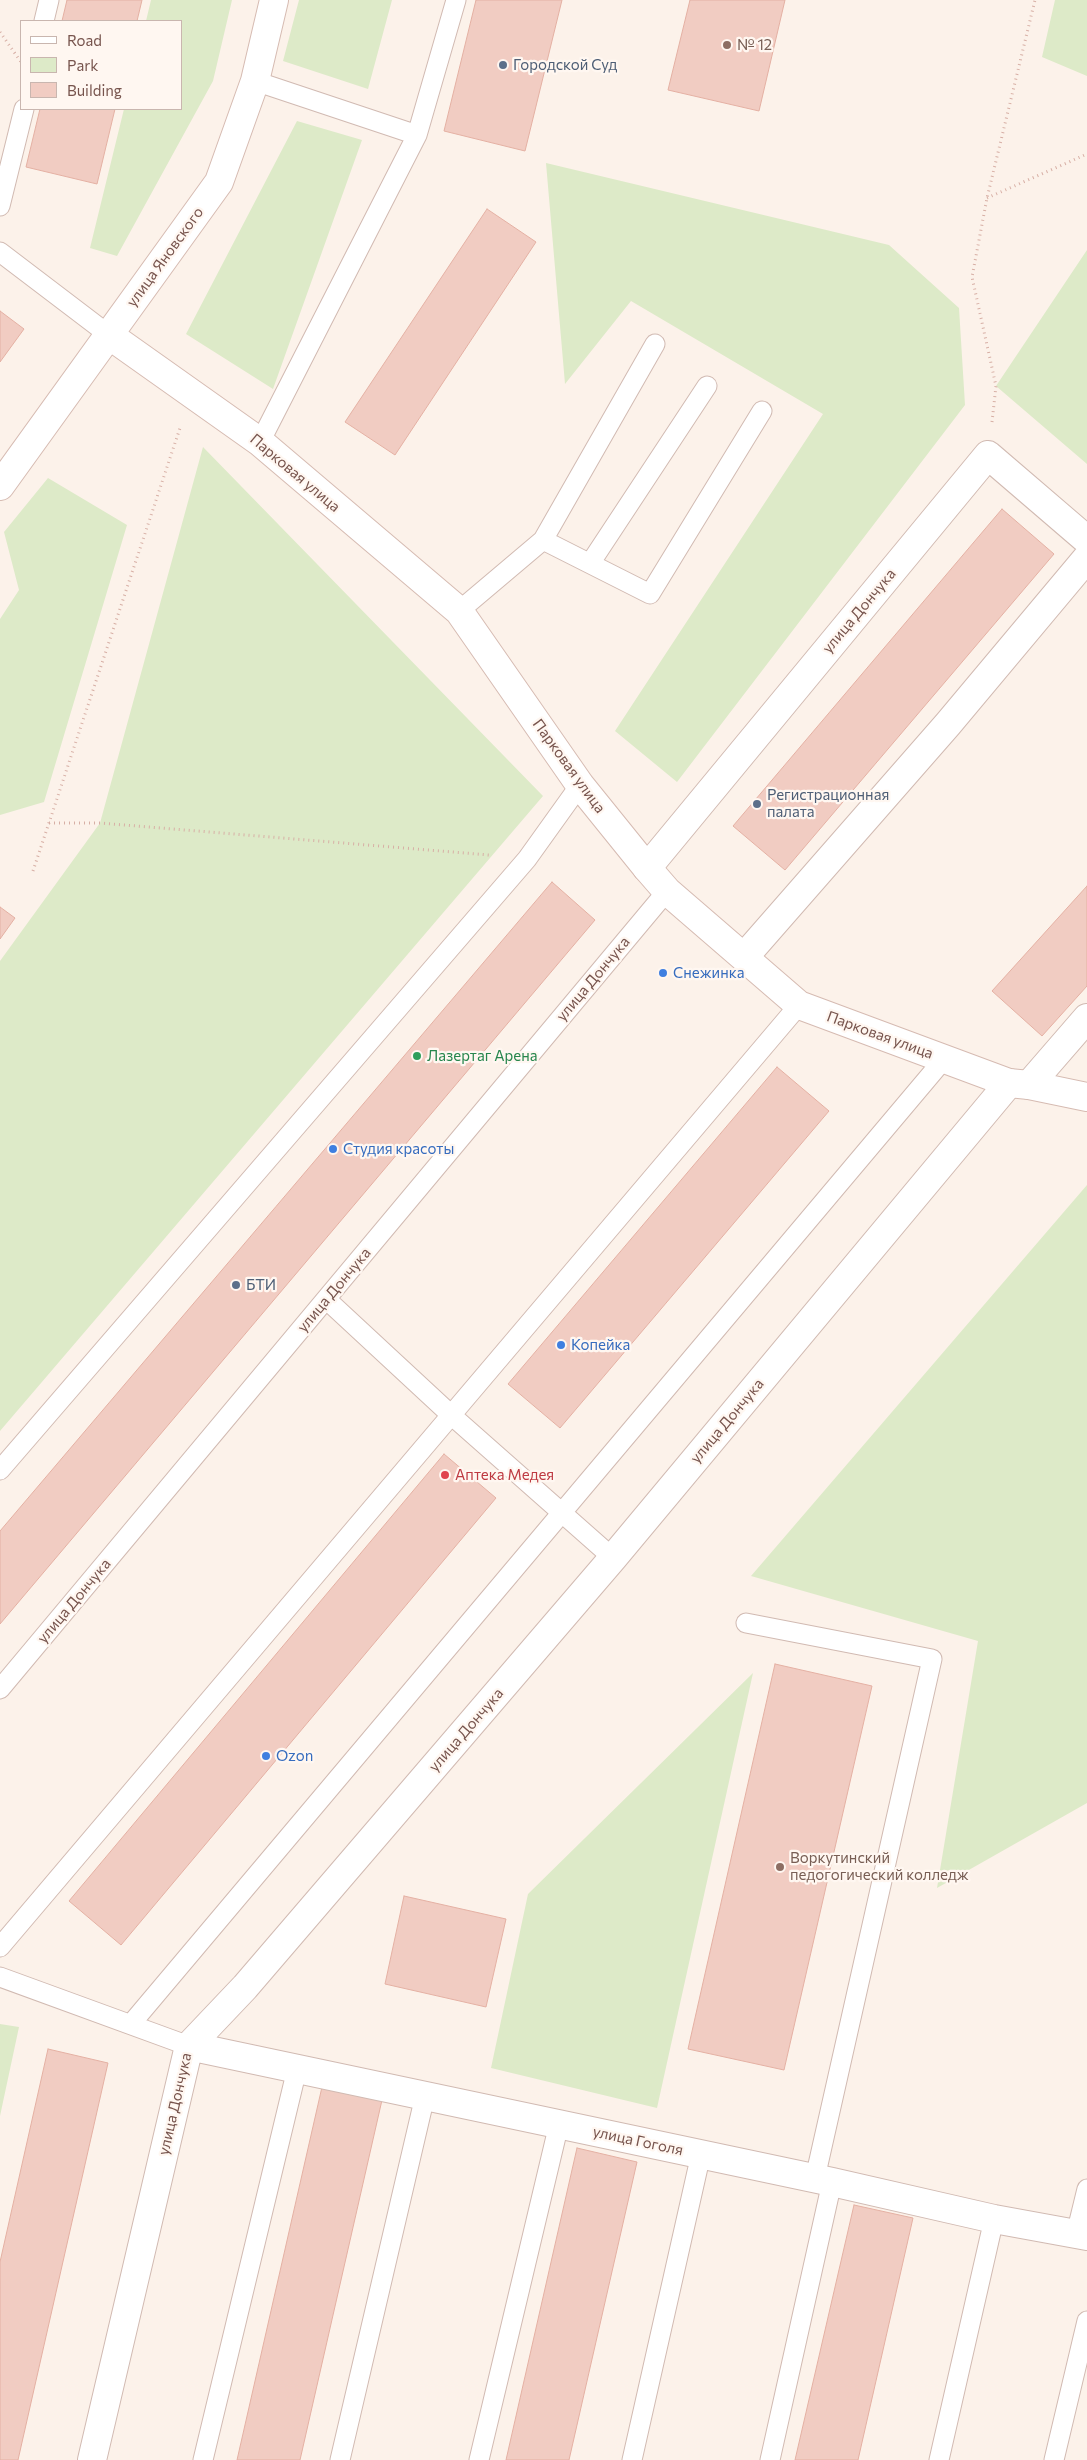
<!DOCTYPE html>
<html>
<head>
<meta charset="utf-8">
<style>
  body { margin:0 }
  #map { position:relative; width:1087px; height:2460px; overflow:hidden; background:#fcf2ea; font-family:Commissioner,sans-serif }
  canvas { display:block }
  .legend { position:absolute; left:20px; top:20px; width:162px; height:90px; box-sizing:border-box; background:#fff7f1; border:1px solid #c9b6af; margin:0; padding:6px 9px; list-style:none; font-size:15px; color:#77544d }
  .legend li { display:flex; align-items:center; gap:10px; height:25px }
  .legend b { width:25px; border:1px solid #c9b6af }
</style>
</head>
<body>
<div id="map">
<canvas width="1087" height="2460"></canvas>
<ul class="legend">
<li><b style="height:6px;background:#fff"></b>Road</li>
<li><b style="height:14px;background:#ddeac8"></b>Park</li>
<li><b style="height:14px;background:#f1ccc2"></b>Building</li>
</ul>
</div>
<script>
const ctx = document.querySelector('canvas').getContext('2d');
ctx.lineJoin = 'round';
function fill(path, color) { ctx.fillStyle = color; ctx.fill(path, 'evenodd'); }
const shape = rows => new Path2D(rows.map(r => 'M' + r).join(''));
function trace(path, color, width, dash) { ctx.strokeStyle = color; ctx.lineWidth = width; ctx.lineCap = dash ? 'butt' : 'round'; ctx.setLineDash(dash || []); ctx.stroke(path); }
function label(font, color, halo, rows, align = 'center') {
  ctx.font = font + ' Commissioner,sans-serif'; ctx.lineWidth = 4.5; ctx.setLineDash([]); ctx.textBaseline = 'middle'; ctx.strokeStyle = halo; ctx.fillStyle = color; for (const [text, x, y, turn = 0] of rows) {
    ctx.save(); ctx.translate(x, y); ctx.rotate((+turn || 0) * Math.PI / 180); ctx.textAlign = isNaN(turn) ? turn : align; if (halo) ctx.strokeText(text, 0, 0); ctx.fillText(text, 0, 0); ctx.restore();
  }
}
fill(shape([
  [151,0,232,0,213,81,117,256,90,248,124,109,181,109,181,21,146,21],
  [299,0,392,0,368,89,283,61],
  [1055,0,1087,0,1087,76,1042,57],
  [297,121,362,140,273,389,186,334],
  [546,163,889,245,959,308,965,405,677,782,615,731,823,414,631,301,565,384],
  [1087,250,1087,464,996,386],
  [203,447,543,796,0,1431,0,961,100,823],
  [48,478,127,525,44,802,0,815,0,619,19,590,4,532],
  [1087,1185,1087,1803,937,1888,978,1641,751,1576],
  [753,1673,657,2108,491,2068,528,1894],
  [0,2024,19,2027,0,2116]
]), '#ddeac8');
const building = shape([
  [67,0,142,0,137,21,62,21,67,0],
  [476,0,562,0,525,151,444,131,476,0],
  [690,0,785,0,759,111,668,90,690,0],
  [40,109,115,109,97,184,26,167,40,109],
  [487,209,536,242,395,455,345,422,487,209],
  [0,311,24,329,0,362,0,311],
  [1002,509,1054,554,785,870,733,826,1002,509],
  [552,882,595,920,0,1624,0,1531,552,882],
  [1087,886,1087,986,1042,1036,992,991,1087,886],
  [0,907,15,918,0,939,0,907],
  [777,1067,829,1111,560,1428,508,1384,777,1067],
  [444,1454,496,1498,121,1945,69,1901,444,1454],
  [775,1664,872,1686,784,2070,688,2049,775,1664],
  [404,1896,506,1919,486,2007,385,1984,404,1896],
  [48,2049,108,2063,18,2460,0,2460,0,2262,48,2049],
  [322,2087,382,2100,300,2460,237,2460,322,2087],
  [577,2148,637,2162,569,2460,506,2460,577,2148],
  [854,2205,913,2218,858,2460,795,2460,854,2205]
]);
fill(building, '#f1ccc2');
trace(building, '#e4b0a3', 1);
const lane = shape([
  [44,21,49,0],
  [255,81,417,135,260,442],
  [417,135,456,0],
  [0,206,24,109],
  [0,252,109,335],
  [543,540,650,594,762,411],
  [591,562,707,386],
  [459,611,543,540,655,344],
  [326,1299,450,1414,613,1558],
  [0,1470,527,859,580,785],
  [746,1623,932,1659,815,2178],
  [0,1689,667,891],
  [0,1947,799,1005],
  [0,1977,189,2046],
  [131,2024,944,1059],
  [1076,2234,1087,2189],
  [203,2460,297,2069],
  [340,2460,425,2096],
  [479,2460,559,2124],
  [632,2460,701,2154],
  [770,2460,832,2182],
  [939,2460,994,2219],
  [1054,2460,1087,2321]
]);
const street = shape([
  [647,868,988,455,1087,540],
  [745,956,948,724,1087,558],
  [1029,1085,1087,1018],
  [189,2046,832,2182,994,2219,1087,2236],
  [92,2460,189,2046,245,1987,613,1558,1009,1083]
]);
const secondary = shape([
  [109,335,260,442,459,611,580,785,647,868,667,891,799,1005,1009,1083,1029,1085,1087,1097],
  [0,486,219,182,255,81,274,0]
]);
trace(lane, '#d1bab2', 21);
trace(street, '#d1bab2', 30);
trace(secondary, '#d6bbb2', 30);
trace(shape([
  [0,32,21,62],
  [987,198,1087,154],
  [992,422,996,386,972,277,987,198,1035,0],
  [49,823,100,823,489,855],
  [33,871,180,428]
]), '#d7afa5', 3, [1, 4]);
trace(lane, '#fff', 19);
trace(street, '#fff', 28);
trace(secondary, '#fff', 28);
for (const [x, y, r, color] of [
  [727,45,5,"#8d6e63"],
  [503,65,5,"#5c6f8a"],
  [757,804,5,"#5c6f8a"],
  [663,973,5,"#3f7fe0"],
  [417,1056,5,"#2e9e5b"],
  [333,1149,5,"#3f7fe0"],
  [236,1285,5,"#5c6f8a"],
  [561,1345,5,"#3f7fe0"],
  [445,1475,5,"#e0444e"],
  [266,1756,5,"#3f7fe0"],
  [780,1867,5,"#8d6e63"]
]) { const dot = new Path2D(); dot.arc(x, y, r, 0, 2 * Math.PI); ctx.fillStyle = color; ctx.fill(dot); trace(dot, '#fff7f1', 2); }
label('15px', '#785e54', '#fff7f1', [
  ["№ 12",737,45],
  ["Воркутинский",790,1858],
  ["педогогический колледж",790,1875]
], 'left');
label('15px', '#4e5e75', '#fff7f1', [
  ["Городской Суд",513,65],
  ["Регистрационная",767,795],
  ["палата",767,812],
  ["БТИ",246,1285]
], 'left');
label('15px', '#77544d', '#fff7f1', [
  ["улица Яновского",165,257,-54],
  ["Парковая улица",295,473,40],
  ["улица Дончука",859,611,-50],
  ["Парковая улица",569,766,54],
  ["улица Дончука",593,979,-50],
  ["Парковая улица",880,1035,20],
  ["улица Дончука",334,1290,-50],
  ["улица Дончука",727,1421,-50],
  ["улица Дончука",74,1601,-50],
  ["улица Дончука",466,1730,-49],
  ["улица Дончука",175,2104,-77],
  ["улица Гоголя",638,2141,12]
]);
label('15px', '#366cbe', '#fff7f1', [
  ["Снежинка",673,973],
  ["Студия красоты",343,1149],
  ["Копейка",571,1345],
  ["Ozon",276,1756]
], 'left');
label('15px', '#27864d', '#fff7f1', [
  ["Лазертаг Арена",427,1056]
], 'left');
label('15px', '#be3a42', '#fff7f1', [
  ["Аптека Медея",455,1475]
], 'left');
</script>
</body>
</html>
